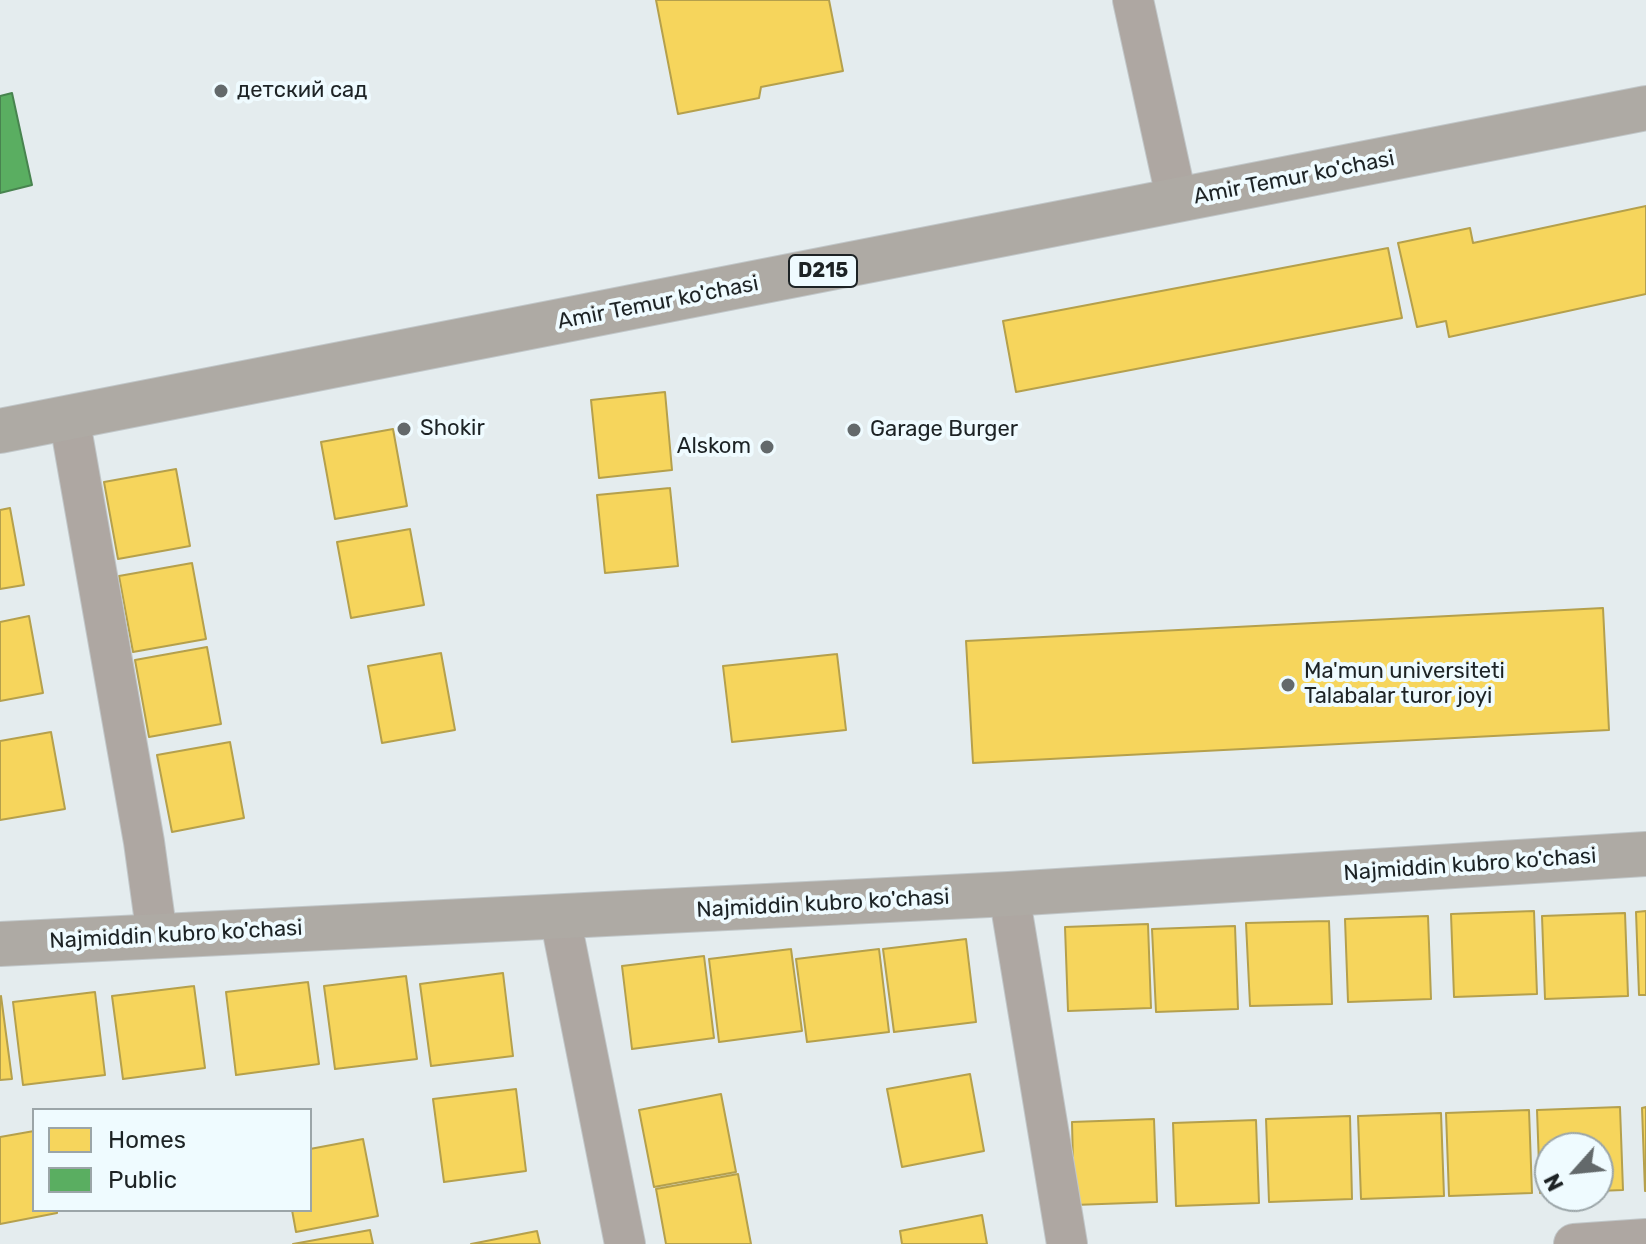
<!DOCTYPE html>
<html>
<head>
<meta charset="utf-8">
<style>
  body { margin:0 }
  #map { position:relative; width:1646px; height:1244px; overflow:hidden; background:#e4ecee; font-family:Rubik,sans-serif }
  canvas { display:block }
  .legend { position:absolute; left:32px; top:1108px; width:280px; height:104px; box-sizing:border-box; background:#effbff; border:2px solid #9ba5a8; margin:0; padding:10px 14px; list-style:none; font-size:24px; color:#1d2325 }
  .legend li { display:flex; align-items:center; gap:16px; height:40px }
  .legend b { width:40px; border:2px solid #9ba5a8 }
  .north { position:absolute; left:1534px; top:1132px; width:80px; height:80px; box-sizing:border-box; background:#effbff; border:2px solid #9ba5a8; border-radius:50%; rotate:243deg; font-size:22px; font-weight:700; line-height:32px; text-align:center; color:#1d2325 }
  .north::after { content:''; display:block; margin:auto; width:28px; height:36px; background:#63696b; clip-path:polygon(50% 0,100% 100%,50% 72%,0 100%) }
</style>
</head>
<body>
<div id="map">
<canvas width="1646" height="1244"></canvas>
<ul class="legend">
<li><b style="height:22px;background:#f6d55c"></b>Homes</li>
<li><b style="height:22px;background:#5aae61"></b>Public</li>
</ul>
<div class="north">N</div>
</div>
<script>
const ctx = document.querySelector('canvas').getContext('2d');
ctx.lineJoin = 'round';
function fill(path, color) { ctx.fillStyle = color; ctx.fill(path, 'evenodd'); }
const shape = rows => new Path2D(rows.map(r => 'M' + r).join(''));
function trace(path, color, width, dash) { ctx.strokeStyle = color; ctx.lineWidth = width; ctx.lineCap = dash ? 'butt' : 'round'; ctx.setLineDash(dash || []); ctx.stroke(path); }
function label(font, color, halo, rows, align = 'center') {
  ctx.font = font + ' Rubik,sans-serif'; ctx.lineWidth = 8; ctx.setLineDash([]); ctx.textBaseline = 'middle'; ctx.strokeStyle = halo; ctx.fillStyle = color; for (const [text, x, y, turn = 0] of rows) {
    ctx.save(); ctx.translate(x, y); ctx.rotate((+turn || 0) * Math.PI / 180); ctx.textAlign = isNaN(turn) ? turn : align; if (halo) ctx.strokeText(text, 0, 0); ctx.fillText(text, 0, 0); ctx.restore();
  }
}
const homes = shape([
  [656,0,829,0,843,71,761,87,759,98,678,114,656,0],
  [1646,206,1646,294,1449,337,1446,321,1417,327,1398,243,1470,228,1473,243,1646,206],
  [1388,248,1402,318,1016,392,1003,321,1388,248],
  [665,392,672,470,599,478,591,400,665,392],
  [393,429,407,506,335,519,321,442,393,429],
  [176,469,190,546,118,559,104,482,176,469],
  [670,488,678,566,605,573,597,495,670,488],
  [10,508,24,585,0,589,0,510,10,508],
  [410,529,424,605,351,618,337,542,410,529],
  [192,563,206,639,133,652,119,576,192,563],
  [1603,608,1609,730,973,763,966,641,1603,608],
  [29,616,43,693,0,701,0,622,29,616],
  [207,647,221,724,149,737,135,660,207,647],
  [441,653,455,730,382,743,368,666,441,653],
  [837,654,846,730,732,742,723,666,837,654],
  [51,732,65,809,0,820,0,741,51,732],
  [230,742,244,818,172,832,157,755,230,742],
  [1534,911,1537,994,1454,997,1451,914,1534,911],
  [1646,911,1646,995,1639,995,1636,912,1646,911],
  [1625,913,1628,996,1545,999,1542,916,1625,913],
  [1428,916,1431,999,1348,1002,1345,919,1428,916],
  [1329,921,1332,1004,1250,1006,1246,923,1329,921],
  [1148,924,1151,1008,1068,1011,1065,927,1148,924],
  [1235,926,1238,1009,1156,1012,1152,929,1235,926],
  [966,939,976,1022,894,1032,883,949,966,939],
  [791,949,802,1031,719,1042,709,959,791,949],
  [879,949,889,1032,807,1042,796,959,879,949],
  [704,956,714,1038,632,1049,622,966,704,956],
  [503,973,513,1056,431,1066,420,984,503,973],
  [406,976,417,1059,335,1069,324,986,406,976],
  [308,982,319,1064,236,1075,226,992,308,982],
  [194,986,205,1068,123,1079,112,996,194,986],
  [95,992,105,1075,23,1085,13,1002,95,992],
  [1,996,12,1079,0,1080,0,997,1,996],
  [970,1074,984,1151,902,1167,887,1089,970,1074],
  [516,1089,526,1171,444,1182,433,1099,516,1089],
  [721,1094,736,1172,654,1187,639,1110,721,1094],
  [1620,1107,1623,1190,1598,1191,1598,1148,1550,1148,1550,1193,1540,1193,1537,1110,1620,1107],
  [1646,1107,1646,1191,1645,1191,1642,1108,1646,1107],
  [1529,1110,1532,1193,1449,1196,1446,1113,1529,1110],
  [1441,1113,1444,1196,1361,1199,1358,1116,1441,1113],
  [1350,1116,1352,1199,1269,1202,1266,1119,1350,1116],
  [1154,1119,1157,1202,1074,1205,1072,1122,1154,1119],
  [1256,1120,1259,1203,1176,1206,1173,1123,1256,1120],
  [34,1131,34,1210,57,1210,57,1213,0,1224,0,1137,34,1131],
  [363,1139,378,1216,296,1232,292,1210,310,1210,310,1149,363,1139],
  [738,1174,751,1244,666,1244,656,1189,738,1174],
  [982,1215,987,1244,902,1244,900,1231,982,1215],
  [370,1230,373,1244,293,1244,370,1230],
  [537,1231,540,1244,471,1244,537,1231]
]);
fill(homes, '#f6d55c');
trace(homes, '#b5a04c', 2);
const public = shape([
  [12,93,32,185,0,193,0,96,12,93]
]);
fill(public, '#5aae61');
trace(public, '#48844f', 2);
const minor = shape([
  [1133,0,1177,201],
  [69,417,144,842,157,936],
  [1009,894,1067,1244],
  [560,917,625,1244],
  [1574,1244,1646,1239]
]);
const major = shape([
  [0,431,1646,108],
  [0,944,1009,894,1646,854]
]);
trace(minor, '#c1c7c9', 42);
trace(major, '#c1c7c9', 46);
trace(minor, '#aea7a2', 40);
trace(major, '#aeaaa4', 44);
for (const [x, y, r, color] of [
  [221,91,8,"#63696b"],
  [404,429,8,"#63696b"],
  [854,430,8,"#63696b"],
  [767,447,8,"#63696b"],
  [1288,685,8,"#63696b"]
]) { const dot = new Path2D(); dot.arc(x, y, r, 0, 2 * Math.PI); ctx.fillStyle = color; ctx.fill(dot); trace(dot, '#effbff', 3); }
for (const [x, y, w] of [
  [823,271,68]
]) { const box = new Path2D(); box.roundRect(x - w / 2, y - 16, w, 32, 6); ctx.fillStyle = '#effbff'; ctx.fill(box); trace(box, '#1d2325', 2); }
label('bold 20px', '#1d2325', null, [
  ["D215",823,271]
]);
label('22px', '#1d2325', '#effbff', [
  ["детский сад",237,91],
  ["Shokir",420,429],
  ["Garage Burger",870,430],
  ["Alskom",751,447,"right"],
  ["Ma'mun universiteti",1304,672],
  ["Talabalar turor joyi",1304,697]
], 'left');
label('22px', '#1d2325', '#effbff', [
  ["Amir Temur ko'chasi",1294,178,-11],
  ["Amir Temur ko'chasi",658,303,-11],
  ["Najmiddin kubro ko'chasi",1470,865,-4],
  ["Najmiddin kubro ko'chasi",823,904,-3],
  ["Najmiddin kubro ko'chasi",176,935,-3]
]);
</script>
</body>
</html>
